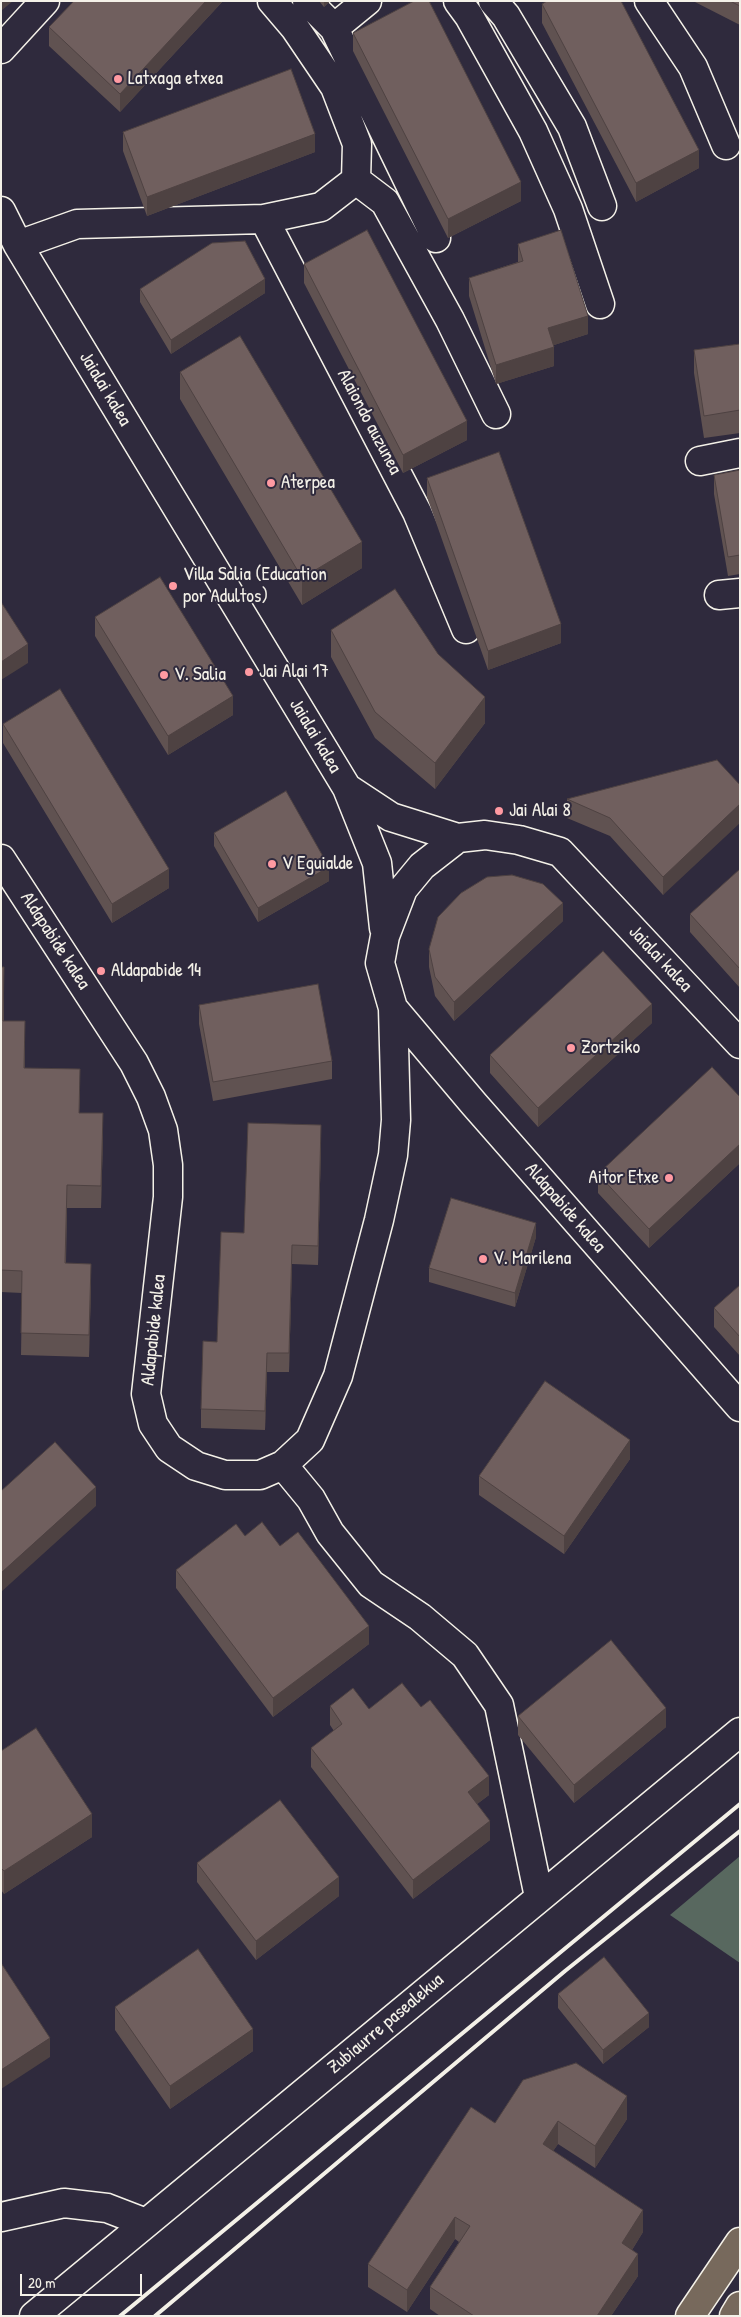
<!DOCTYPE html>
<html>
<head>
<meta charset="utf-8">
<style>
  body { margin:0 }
  #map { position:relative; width:741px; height:2317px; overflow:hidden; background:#2f2a3d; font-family:"Patrick Hand",sans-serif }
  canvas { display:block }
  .frame { position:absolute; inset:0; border:2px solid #f4f1e8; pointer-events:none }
  .scale { position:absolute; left:20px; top:2274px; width:122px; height:22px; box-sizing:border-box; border:2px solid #f4f1e8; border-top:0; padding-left:6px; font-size:15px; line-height:18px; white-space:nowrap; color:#f4f1e8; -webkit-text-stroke:4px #2f2a3d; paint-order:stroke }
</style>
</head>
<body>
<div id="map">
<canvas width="741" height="2317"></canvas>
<div class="frame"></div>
<div class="scale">20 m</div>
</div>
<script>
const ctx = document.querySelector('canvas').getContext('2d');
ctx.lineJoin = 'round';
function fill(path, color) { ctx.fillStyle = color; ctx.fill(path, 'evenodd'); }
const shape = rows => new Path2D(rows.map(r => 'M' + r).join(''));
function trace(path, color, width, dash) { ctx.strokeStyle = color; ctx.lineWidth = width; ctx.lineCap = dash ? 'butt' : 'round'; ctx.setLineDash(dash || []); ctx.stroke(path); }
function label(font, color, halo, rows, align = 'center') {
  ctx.font = font + ' "Patrick Hand",sans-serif'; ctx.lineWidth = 4; ctx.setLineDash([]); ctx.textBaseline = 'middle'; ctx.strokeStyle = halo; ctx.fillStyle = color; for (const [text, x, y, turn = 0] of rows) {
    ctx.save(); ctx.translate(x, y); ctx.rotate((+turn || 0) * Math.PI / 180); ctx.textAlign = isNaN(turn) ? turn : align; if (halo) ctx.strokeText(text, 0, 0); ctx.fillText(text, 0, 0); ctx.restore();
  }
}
fill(shape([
  [740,1856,740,1963,670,1915]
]), '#58685f');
const minor = shape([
  [307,1,334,28,436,238],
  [458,1,469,16,533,131,568,209,600,304],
  [493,1,506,16,572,127,602,206],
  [649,1,693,67,726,145],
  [334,28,367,1],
  [1,49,45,1],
  [356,180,385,202,450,320,496,414],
  [1,211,18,245,347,788,391,817,458,838,485,835,519,840,560,852,740,1044],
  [264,219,417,512,466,629],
  [18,245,77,224,264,219,321,207,356,180,357,144,335,87,295,28,272,1],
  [700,461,740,453],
  [719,595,740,593],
  [347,788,377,863,384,928],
  [1,859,134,1063,151,1097,163,1130,168,1165,168,1197,146,1394,153,1424,169,1448,196,1466,225,1475,260,1475,283,1465,310,1440,338,1376,379,1220,393,1155,396,1120,393,1008,380,963,385,936,403,889,422,866,458,838],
  [393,1008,474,1104,740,1407],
  [283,1465,311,1499,330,1533,371,1584,420,1617,465,1655,499,1705,539,1897],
  [1,2217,64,2203,107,2208,146,2223],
  [34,2316,740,1732]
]);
const major = shape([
  [690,2316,740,2242],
  [734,2316,740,2306]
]);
trace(minor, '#f4f1e8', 31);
trace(major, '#f4f1e8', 31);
trace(minor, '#2f2a3d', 28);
trace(major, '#77695c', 28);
trace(shape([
  [120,2316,740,1804],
  [155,2316,565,1971,740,1831]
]), '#f4f1e8', 4);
fill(shape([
  [223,1,120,112,49,46,49,27],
  [319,1,330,1,324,7],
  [693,1,740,1,740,25],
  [542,4,699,168,636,202,542,23],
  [353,33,521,201,448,238,353,51],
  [123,132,315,152,147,216,123,151],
  [518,244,588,334,554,345,554,366,496,384,469,296,469,278,518,262],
  [304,264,467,440,403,473,304,283],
  [140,289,265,293,171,354,140,302],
  [740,344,740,433,704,438,694,373,694,350],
  [180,372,362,568,302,605,180,399],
  [740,470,740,574,728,576,714,494,714,475],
  [427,478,561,643,488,670,427,497],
  [95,617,233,715,168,755,95,636],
  [331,630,438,654,485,723,435,789,375,738,331,657],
  [3,724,169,888,112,923,3,743],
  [740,785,663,895,610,836,567,818,567,799],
  [214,833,329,881,258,922,214,846],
  [740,869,740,988,690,932,690,914],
  [563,921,454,1021,435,996,429,967,429,949],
  [1,967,4,989,4,1021,25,1044,25,1068,80,1091,79,1113,103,1136,101,1208,67,1208,66,1263,91,1286,89,1357,21,1355,22,1293,1,1292],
  [199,1005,332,1061,332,1079,213,1101,199,1024],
  [652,1023,538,1127,490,1073,490,1055],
  [740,1097,740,1163,649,1248,598,1193,598,1174],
  [321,1144,318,1265,292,1264,289,1372,267,1372,265,1430,201,1428,201,1409,244,1233],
  [536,1237,515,1307,429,1282,429,1268],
  [740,1285,740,1356,714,1327,714,1308],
  [630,1459,564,1554,479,1495,479,1476],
  [245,1536,280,1546,369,1644,273,1717,176,1588,176,1570],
  [330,1706,369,1709,489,1795,477,1804,490,1840,413,1899,311,1767,311,1748,334,1731,330,1725],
  [518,1716,666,1727,574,1803,518,1735],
  [1,1751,92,1837,4,1894,1,1890],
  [197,1863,339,1896,256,1960,197,1882],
  [558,1994,649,2027,603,2064,558,2008],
  [115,2007,253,2051,170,2109,115,2030],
  [627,2119,595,2168,558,2144,553,2151,643,2232,632,2250,638,2276,611,2316,440,2316,430,2309,430,2287,459,2242,455,2239,407,2312,368,2287,368,2264,495,2123]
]), '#605251');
fill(shape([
  [1,1,13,1,1,11],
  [206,1,223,1,120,112,120,94],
  [324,1,330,1,324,7],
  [315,134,315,152,147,216,147,197],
  [699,150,699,168,636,202,636,183],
  [521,182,521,201,448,238,448,219],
  [265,279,265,293,171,354,171,340],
  [588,316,588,334,548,347,548,328],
  [554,347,554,366,496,384,496,365],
  [467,421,467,440,403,473,403,455],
  [362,542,362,568,302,605,302,578],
  [561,624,561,643,488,670,488,651],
  [28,644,28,663,1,680,1,662],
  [233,696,233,715,168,755,168,736],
  [485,697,485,723,435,789,435,763],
  [740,804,740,823,663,895,663,877],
  [329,867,329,881,258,922,258,908],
  [169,869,169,888,112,923,112,904],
  [563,903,563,921,454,1021,454,1002],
  [652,1004,652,1023,538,1127,538,1108],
  [25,1021,25,1044,24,1090,24,1068],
  [103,1113,103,1136,101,1208,101,1186],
  [321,1125,321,1144,318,1265,318,1246],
  [740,1144,740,1163,649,1248,649,1229],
  [536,1223,536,1237,515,1307,515,1293],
  [292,1245,292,1264,289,1372,289,1353],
  [91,1264,91,1286,89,1357,89,1335],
  [267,1353,267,1372,265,1430,265,1411],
  [630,1440,630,1459,564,1554,564,1536],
  [96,1487,96,1506,1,1592,1,1573],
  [369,1626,369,1644,273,1717,273,1698],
  [666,1708,666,1727,574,1803,574,1785],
  [489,1776,489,1795,468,1811,468,1792],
  [92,1814,92,1837,4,1894,4,1871],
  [490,1821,490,1840,413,1899,413,1880],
  [339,1877,339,1896,256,1960,256,1941],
  [649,2013,649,2027,603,2064,603,2050],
  [253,2029,253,2051,170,2109,170,2086],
  [50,2038,50,2057,1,2089,1,2070],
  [627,2096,627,2119,595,2168,595,2146],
  [558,2121,558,2144,543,2166,543,2144],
  [643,2210,643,2232,622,2266,622,2243],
  [455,2217,455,2239,407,2312,407,2290],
  [638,2254,638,2276,611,2316,597,2316]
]), '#4e4242');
const building = shape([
  [74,1,206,1,120,94,49,27,74,1],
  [414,1,429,1,521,182,448,219,353,33,414,1],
  [547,1,621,1,699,150,636,183,542,4,547,1],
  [730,1,740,1,740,6,730,1],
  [291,69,315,134,147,197,123,132,291,69],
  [367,230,467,421,403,455,304,264,367,230],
  [561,230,588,316,548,328,554,347,496,365,469,278,523,261,518,244,561,230],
  [245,241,265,279,171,340,140,289,212,243,245,241],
  [240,336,362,542,302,578,180,372,240,336],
  [740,344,740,410,704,416,694,350,740,344],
  [499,452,561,624,488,651,427,478,499,452],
  [740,470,740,555,728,557,714,475,740,470],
  [160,577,233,696,168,736,95,617,160,577],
  [395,589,438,654,485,697,435,763,375,712,331,630,395,589],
  [1,602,28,644,1,662,1,602],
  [60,689,169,869,112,904,3,724,60,689],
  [717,760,740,785,740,804,663,877,610,818,567,799,717,760],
  [286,791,329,867,258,908,214,833,286,791],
  [740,869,740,969,690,914,740,869],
  [512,875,543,884,563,903,454,1002,435,977,429,949,438,917,461,893,487,877,512,875],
  [603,951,652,1004,538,1108,490,1055,603,951],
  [1,967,4,967,3,1021,25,1021,24,1068,80,1069,79,1113,103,1113,101,1186,67,1185,65,1263,91,1264,89,1335,21,1333,22,1271,1,1270,1,967],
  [318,984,332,1061,213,1082,199,1005,318,984],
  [712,1067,740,1097,740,1144,649,1229,598,1174,712,1067],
  [248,1123,321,1125,318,1246,292,1245,289,1353,267,1353,265,1411,201,1409,203,1341,217,1342,221,1232,244,1233,248,1123],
  [451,1198,536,1223,515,1293,429,1268,451,1198],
  [740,1285,740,1337,714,1308,740,1285],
  [545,1381,630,1440,564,1536,479,1476,545,1381],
  [55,1442,96,1487,1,1573,1,1491,55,1442],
  [262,1522,280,1546,298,1532,369,1626,273,1698,176,1570,236,1524,245,1536,262,1522],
  [611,1640,666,1708,574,1785,518,1716,611,1640],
  [402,1683,421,1707,430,1700,489,1776,468,1792,490,1821,413,1880,311,1748,342,1724,330,1706,353,1688,369,1709,402,1683],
  [36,1728,92,1814,4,1871,1,1868,1,1751,36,1728],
  [280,1800,339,1877,256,1941,197,1863,280,1800],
  [198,1949,253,2029,170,2086,115,2007,198,1949],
  [604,1957,649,2013,603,2050,558,1994,604,1957],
  [1,1963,50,2038,1,2070,1,1963],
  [576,2063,627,2096,595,2146,558,2121,543,2144,643,2210,622,2243,638,2254,597,2316,474,2316,430,2287,470,2226,455,2217,407,2290,368,2264,471,2107,495,2123,523,2080,576,2063]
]);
fill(building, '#705f5e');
trace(building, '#4e4242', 1);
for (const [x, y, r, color] of [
  [118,79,5,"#ff9aa2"],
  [271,483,5,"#ff9aa2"],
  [173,586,5,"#ff9aa2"],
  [249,672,5,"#ff9aa2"],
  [164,675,5,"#ff9aa2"],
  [499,811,5,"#ff9aa2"],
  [272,864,5,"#ff9aa2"],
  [101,971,5,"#ff9aa2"],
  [571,1048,5,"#ff9aa2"],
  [669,1178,5,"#ff9aa2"],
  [483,1259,5,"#ff9aa2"]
]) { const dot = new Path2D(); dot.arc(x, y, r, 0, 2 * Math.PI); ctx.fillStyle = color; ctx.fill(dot); trace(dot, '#2f2a3d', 2); }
label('19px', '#f4f1e8', '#2f2a3d', [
  ["Latxaga etxea",128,79],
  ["Aterpea",281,483],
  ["Villa Salia (Education",183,575],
  ["por Adultos)",183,597],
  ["Jai Alai 17",259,672],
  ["V. Salia",174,675],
  ["Jai Alai 8",509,811],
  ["V Eguialde",282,864],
  ["Aldapabide 14",111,971],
  ["Zortziko",581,1048],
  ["Aitor Etxe",659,1178,"right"],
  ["V. Marilena",493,1259]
], 'left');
label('19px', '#f4f1e8', '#2f2a3d', [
  ["Jaialai kalea",105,389,59],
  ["Alaiondo auzunea",369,422,62],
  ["Jaialai kalea",315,736,59],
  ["Aldapabide kalea",55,941,57],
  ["Jaialai kalea",660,959,47],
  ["Aldapabide kalea",565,1208,49],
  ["Aldapabide kalea",154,1330,-84],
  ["Zubiaurre pasealekua",386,2024,-40]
]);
</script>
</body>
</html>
